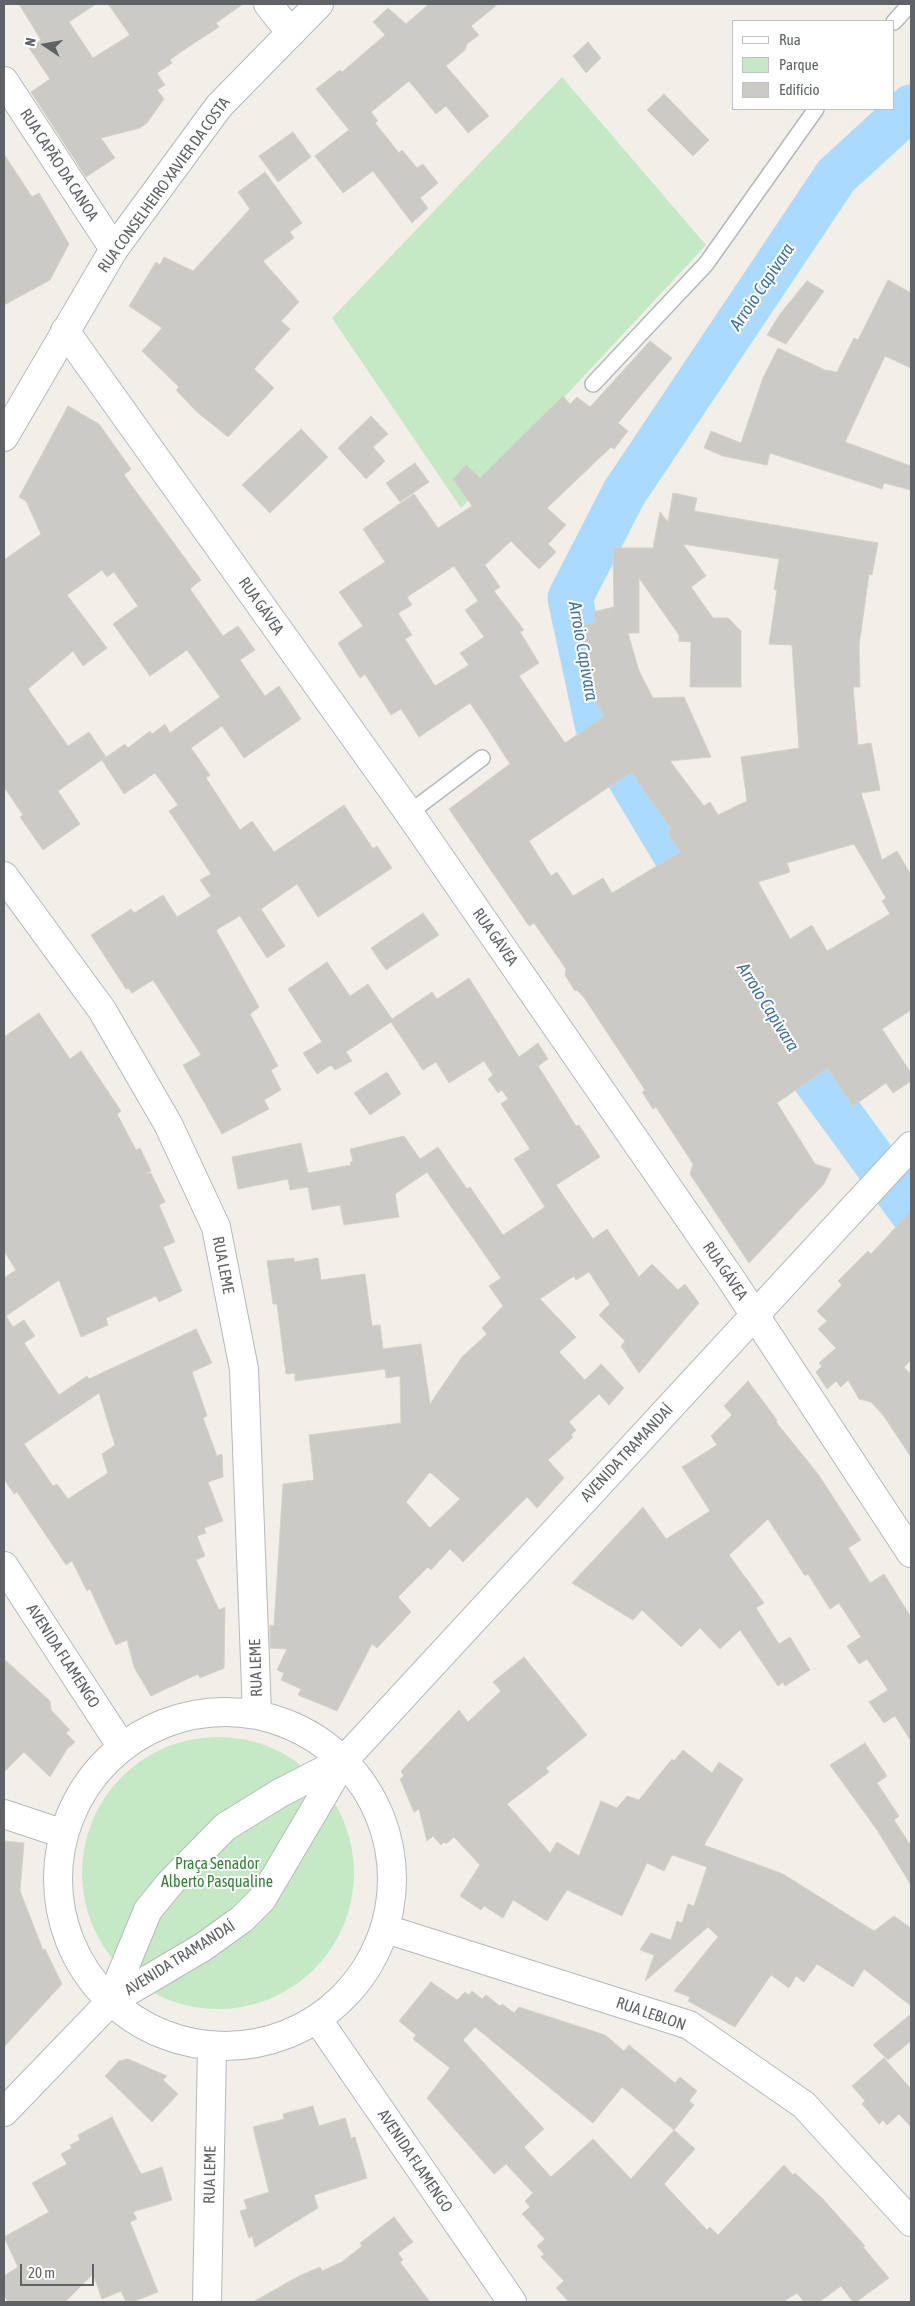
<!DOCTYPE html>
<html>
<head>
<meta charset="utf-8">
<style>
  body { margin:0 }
  #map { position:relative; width:915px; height:2306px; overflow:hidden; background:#f1efe8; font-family:"Asap Condensed",sans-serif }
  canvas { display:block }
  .frame { position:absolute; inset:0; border:5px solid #5f6368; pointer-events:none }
  .legend { position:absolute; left:732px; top:20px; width:162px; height:90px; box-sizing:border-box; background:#fff; border:1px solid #bfc1c3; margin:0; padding:6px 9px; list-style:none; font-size:15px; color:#5f6368 }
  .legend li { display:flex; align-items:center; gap:10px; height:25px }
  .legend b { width:25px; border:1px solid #bfc1c3 }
  .north { position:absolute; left:20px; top:20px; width:50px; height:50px; -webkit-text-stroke:4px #fff; paint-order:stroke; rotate:282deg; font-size:14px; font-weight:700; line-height:20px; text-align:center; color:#5f6368 }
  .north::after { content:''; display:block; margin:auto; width:18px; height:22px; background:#5f6368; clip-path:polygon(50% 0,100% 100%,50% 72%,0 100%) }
  .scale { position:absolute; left:20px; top:2264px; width:74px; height:22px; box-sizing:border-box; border:2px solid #5f6368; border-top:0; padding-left:6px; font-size:15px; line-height:18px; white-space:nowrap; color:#5f6368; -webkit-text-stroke:4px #fff; paint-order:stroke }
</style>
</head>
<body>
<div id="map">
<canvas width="915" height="2306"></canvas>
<div class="frame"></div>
<ul class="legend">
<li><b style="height:6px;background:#fff"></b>Rua</li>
<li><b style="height:14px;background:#c5e8c5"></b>Parque</li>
<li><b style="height:14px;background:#cccac5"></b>Edifício</li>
</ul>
<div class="north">N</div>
<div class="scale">20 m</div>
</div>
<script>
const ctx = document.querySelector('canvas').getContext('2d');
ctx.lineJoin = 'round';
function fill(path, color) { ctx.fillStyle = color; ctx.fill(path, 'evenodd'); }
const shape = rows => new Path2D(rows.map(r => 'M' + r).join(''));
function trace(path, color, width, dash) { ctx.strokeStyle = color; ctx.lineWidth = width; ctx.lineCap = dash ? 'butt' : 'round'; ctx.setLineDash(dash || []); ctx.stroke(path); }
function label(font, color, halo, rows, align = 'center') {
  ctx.font = font + ' "Asap Condensed",sans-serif'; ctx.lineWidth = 4; ctx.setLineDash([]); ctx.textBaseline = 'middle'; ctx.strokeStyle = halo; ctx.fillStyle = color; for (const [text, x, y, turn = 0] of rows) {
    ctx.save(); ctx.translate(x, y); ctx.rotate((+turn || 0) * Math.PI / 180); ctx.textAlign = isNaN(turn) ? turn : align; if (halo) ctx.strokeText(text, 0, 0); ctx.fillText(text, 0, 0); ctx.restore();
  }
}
fill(shape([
  [562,77,706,245,461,508,332,318],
  '82 1873a136 136 0 1 1 272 0a136 136 0 1 1-272 0Z'
]), '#c5e8c5');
trace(shape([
  [708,909,597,724,570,598,624,493,836,176,911,107],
  [779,1025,794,1051,911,1211]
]), '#aadaff', 45);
const building = shape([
  [19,4,96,4,69,22,93,58,130,35,108,4,243,4,216,23,219,27,182,51,170,60,172,63,157,73,165,85,157,90,164,99,147,123,140,128,101,138,115,158,86,177,31,92,50,79,29,48,41,40,19,4],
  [429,4,498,4,471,26,479,35,467,44,465,50,446,66,489,116,468,133,446,106,436,114,409,81,371,112,378,121,375,123,399,153,402,150,417,168,423,164,438,183,420,198,428,208,412,223,373,171,343,193,315,156,349,130,316,89,340,70,342,72,385,35,373,22,388,8,406,24,429,4],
  [588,42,601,58,586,73,573,56,588,42],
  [664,94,709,140,693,156,647,110,664,94],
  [293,132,311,157,278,182,259,156,293,132],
  [4,154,32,197,39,193,69,244,50,280,4,305,4,154],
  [265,172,302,223,290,232,294,238,263,261,299,302,281,321,290,329,254,369,274,388,228,437,197,412,176,390,179,387,142,351,162,328,129,306,156,262,160,265,164,257,193,271,250,209,238,192,265,172],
  [888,280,911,293,911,368,885,356,845,442,911,466,911,490,884,483,882,489,770,453,767,465,723,456,704,448,711,431,741,443,763,378,778,348,825,370,837,372,854,338,858,340,888,280],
  [807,281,824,291,786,344,767,335,780,314,807,281],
  [650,341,672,358,618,423,628,431,614,449,611,447,547,508,566,525,548,544,556,552,539,569,511,541,485,565,500,587,494,591,524,630,520,632,539,663,519,676,565,743,604,716,580,673,591,667,580,626,596,622,593,612,614,607,613,548,653,548,660,512,668,522,673,493,697,498,694,511,878,543,872,575,869,574,859,646,860,687,853,687,858,745,871,743,880,790,861,793,882,860,897,851,911,875,911,1010,882,1029,911,1073,911,1081,893,1093,886,1083,853,1106,827,1068,777,1103,815,1164,831,1169,824,1184,749,1263,690,1174,693,1164,656,1107,653,1109,642,1092,645,1090,585,999,577,990,575,991,565,975,566,969,534,923,529,926,449,809,510,764,487,728,470,703,419,737,401,709,391,715,365,674,360,678,338,643,363,626,339,592,385,562,363,529,414,494,438,528,472,506,453,479,466,465,480,478,563,396,570,404,577,397,590,407,650,341],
  [683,544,779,559,774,590,777,590,769,644,792,645,799,748,741,757,747,801,718,815,710,802,704,806,670,761,711,757,684,697,653,698,639,671,628,633,639,633,639,578,679,635,679,641,691,642,690,687,741,687,741,631,728,618,713,618,691,587,706,576,683,544],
  [454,566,478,601,465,610,484,637,460,653,469,665,435,686,405,639,412,635,398,613,412,605,407,597,454,566],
  [631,772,671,829,667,832,680,852,612,893,603,878,573,896,557,872,551,876,529,841,631,772],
  [854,844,886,898,882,901,890,914,827,951,812,925,790,939,758,882,790,872,787,863,854,844],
  [68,406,99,424,131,469,124,475,201,580,190,589,223,636,238,626,255,650,240,660,265,696,279,686,301,719,244,758,222,726,191,748,210,775,206,778,240,830,252,821,274,852,344,805,373,849,377,846,392,868,318,917,297,884,261,909,285,946,267,958,240,916,216,930,259,1007,250,1014,278,1066,271,1070,281,1090,264,1100,269,1109,222,1134,183,1065,201,1055,153,980,132,993,128,988,126,989,91,935,131,909,134,913,163,895,177,917,211,896,200,880,211,874,169,811,178,805,155,773,124,794,102,760,125,744,128,748,150,731,152,734,165,724,170,733,220,697,187,650,150,676,113,624,138,606,114,572,107,577,102,570,67,595,107,648,83,666,73,651,28,689,68,746,89,732,106,757,58,791,80,824,43,850,20,817,23,815,4,787,4,560,41,534,26,501,19,497,68,406],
  [371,416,388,434,373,447,385,461,366,479,338,448,371,416],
  [301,429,328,457,270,513,242,485,301,429],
  [415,463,429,482,400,502,386,483,415,463],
  [423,913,439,935,386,970,371,948,423,913],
  [327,962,350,996,368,984,392,1019,432,992,437,999,469,978,519,1057,538,1043,548,1059,538,1066,576,1126,579,1125,600,1157,556,1185,593,1239,607,1229,639,1277,652,1264,678,1290,685,1284,699,1303,639,1373,621,1346,625,1341,599,1315,610,1304,589,1272,576,1280,574,1276,540,1299,576,1337,559,1352,585,1380,601,1364,624,1388,609,1405,599,1394,569,1422,576,1430,571,1435,573,1437,548,1460,564,1478,537,1508,527,1497,463,1562,450,1549,431,1570,428,1567,398,1597,411,1612,377,1648,372,1644,337,1711,298,1695,301,1689,281,1680,284,1673,277,1670,287,1649,270,1648,270,1625,274,1626,283,1484,314,1480,309,1435,401,1423,400,1376,386,1378,385,1369,295,1381,295,1373,286,1374,277,1304,273,1304,267,1261,294,1258,294,1262,318,1258,321,1280,365,1274,372,1326,380,1325,383,1349,421,1344,430,1404,462,1357,487,1334,482,1328,503,1306,489,1286,501,1278,427,1172,395,1194,399,1217,344,1225,340,1205,312,1210,308,1187,290,1190,288,1179,238,1189,232,1157,301,1143,308,1173,351,1165,350,1162,353,1162,350,1149,404,1136,420,1159,438,1147,467,1189,470,1187,503,1235,545,1207,514,1159,530,1149,501,1104,508,1099,502,1090,498,1093,488,1079,493,1075,484,1061,449,1083,436,1062,423,1070,391,1022,346,1052,352,1061,335,1070,331,1065,317,1074,303,1053,322,1042,288,989,327,962],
  [430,1472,460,1499,430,1528,406,1502,430,1472],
  [39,1013,70,1059,81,1051,121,1111,117,1114,136,1150,140,1148,151,1171,145,1174,151,1173,165,1202,159,1205,175,1242,163,1247,182,1291,159,1302,156,1296,106,1318,108,1325,81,1337,59,1280,6,1316,13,1327,24,1320,35,1336,24,1343,59,1395,87,1376,89,1379,196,1329,212,1363,192,1372,207,1416,203,1418,217,1456,222,1454,223,1477,208,1482,223,1521,204,1528,206,1533,197,1536,205,1556,196,1560,219,1610,225,1607,224,1668,200,1678,198,1674,151,1696,134,1667,127,1640,116,1645,90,1589,87,1591,72,1561,66,1565,17,1492,14,1494,4,1479,4,1278,16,1270,4,1251,4,1037,39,1013],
  [99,1393,115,1445,102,1454,108,1473,68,1499,57,1484,53,1486,24,1444,99,1393],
  [387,1072,401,1094,370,1115,354,1093,387,1072],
  [911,1211,911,1360,904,1367,911,1375,911,1457,883,1415,871,1402,859,1399,848,1380,841,1387,836,1381,827,1389,816,1372,822,1366,819,1363,836,1348,818,1329,827,1321,817,1311,842,1285,838,1281,868,1251,871,1254,911,1211],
  [748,1381,777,1420,776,1422,818,1474,861,1540,848,1548,870,1583,884,1574,911,1617,911,1741,895,1716,884,1723,869,1702,888,1690,867,1659,859,1664,847,1646,861,1637,839,1603,830,1609,808,1574,805,1576,768,1519,729,1555,764,1603,756,1608,779,1644,790,1637,810,1670,785,1686,783,1682,778,1686,740,1630,720,1649,700,1628,681,1647,642,1610,633,1620,572,1583,643,1507,666,1539,710,1511,682,1467,717,1445,711,1436,732,1415,724,1406,748,1381],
  [524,1657,587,1735,546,1768,549,1772,507,1804,550,1853,557,1842,579,1856,601,1801,617,1808,627,1796,639,1800,672,1759,674,1761,683,1750,712,1773,719,1762,743,1779,704,1845,783,1874,874,1931,894,1916,911,1928,911,2006,864,1969,853,1987,817,1964,804,1982,796,1976,789,1988,771,1975,735,2027,688,2001,690,1997,674,1991,718,1937,708,1927,645,1981,654,1955,640,1950,651,1933,671,1940,677,1921,682,1923,688,1904,694,1906,707,1867,672,1855,664,1871,647,1863,622,1916,567,1890,547,1921,513,1900,503,1918,484,1906,481,1910,460,1896,480,1865,454,1837,446,1844,444,1842,441,1845,433,1836,427,1841,419,1809,414,1812,400,1779,404,1776,401,1771,459,1710,468,1722,501,1691,493,1682,524,1657],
  [4,1659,50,1701,51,1710,70,1730,66,1733,75,1742,67,1749,50,1777,24,1752,4,1772,4,1659],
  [865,1743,887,1776,877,1783,899,1816,894,1820,911,1846,911,1885,877,1830,830,1765,865,1743],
  [4,1841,24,1843,20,1891,43,1950,45,1949,62,1984,4,2047,4,1841],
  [431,1982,457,2000,465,1992,469,1995,472,1991,482,1999,486,1995,500,2006,502,2004,514,2013,519,2007,605,2035,624,2051,629,2045,675,2083,680,2077,697,2091,689,2101,694,2105,674,2130,622,2087,593,2123,475,2027,463,2040,544,2129,524,2147,551,2177,593,2139,631,2179,674,2130,695,2149,664,2184,707,2230,710,2227,718,2235,784,2165,793,2175,795,2173,822,2198,865,2246,863,2247,889,2278,856,2302,853,2302,841,2286,819,2302,804,2302,797,2293,783,2302,569,2302,556,2288,564,2281,541,2257,544,2254,537,2246,545,2239,522,2214,530,2207,525,2201,533,2193,506,2164,494,2174,427,2098,450,2068,413,2039,416,2035,399,2021,431,1982],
  [911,2014,911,2041,888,2060,873,2045,911,2014],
  [884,2058,911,2089,911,2127,899,2114,887,2125,883,2120,879,2124,862,2104,865,2101,852,2086,884,2058],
  [128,2059,167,2076,163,2080,178,2094,152,2122,105,2076,119,2061,128,2059],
  [313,2106,319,2126,345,2118,351,2138,355,2137,367,2178,314,2195,318,2208,255,2247,252,2236,249,2238,240,2211,247,2209,244,2200,269,2192,253,2127,284,2119,283,2114,313,2106],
  [112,2117,141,2174,162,2167,172,2200,133,2212,137,2219,130,2222,158,2292,132,2302,126,2302,121,2291,102,2299,93,2274,65,2302,8,2302,4,2295,4,2276,18,2267,4,2237,49,2212,32,2183,67,2164,61,2154,72,2148,70,2145,80,2140,78,2135,112,2117],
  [394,2217,413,2242,398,2253,403,2260,400,2262,430,2302,253,2302,299,2276,320,2267,322,2271,342,2262,362,2246,360,2243,394,2217]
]);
fill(building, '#cccac5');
trace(building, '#d6d1c6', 1);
const service = shape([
  [894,22,910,4],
  [593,384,706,264,816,109],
  [409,813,482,758]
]);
const minor = shape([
  [268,4,291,33],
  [4,81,114,249],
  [65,331,409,813,731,1279,911,1553],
  [4,876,102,1010,168,1124,216,1227,244,1369,257,1714],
  [4,1566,122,1747],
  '58 1879a167 167 0 1 1 334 0a167 167 0 1 1-334 0Z',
  [4,1814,64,1834],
  [386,1929,689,2025,804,2105,911,2222],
  [318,2020,512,2302],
  [207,2302,212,2048]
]);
const tertiary = shape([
  [4,437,114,249,219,106,319,4]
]);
const secondary = shape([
  [110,2002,148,1910,171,1882,225,1827,280,1793,344,1760],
  [4,2112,110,2002,203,1947,242,1919,262,1899,344,1760,911,1146]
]);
trace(service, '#b5b8bc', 18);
trace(minor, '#b5b8bc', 30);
trace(tertiary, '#b5b8bc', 30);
trace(secondary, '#b6babf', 30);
trace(service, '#fff', 15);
trace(minor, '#fff', 28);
trace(tertiary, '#fff', 28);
trace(secondary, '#fff', 28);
label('16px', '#5f6368', '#fff', [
  ["RUA CAPÃO DA CANOA",59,165,57],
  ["RUA CONSELHEIRO XAVIER DA COSTA",164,185,-54],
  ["RUA GÁVEA",261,606,55],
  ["RUA GÁVEA",495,937,55],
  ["RUA LEME",223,1265,79],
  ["RUA GÁVEA",725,1271,56],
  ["AVENIDA TRAMANDAÍ",627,1453,-47],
  ["AVENIDA FLAMENGO",63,1656,57],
  ["RUA LEME",256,1668,-92],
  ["AVENIDA TRAMANDAÍ",180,1958,-32],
  ["RUA LEBLON",651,2014,19],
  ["AVENIDA FLAMENGO",415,2161,56],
  ["RUA LEME",210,2175,-89]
]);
label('16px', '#348238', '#fff', [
  ["Praça Senador",217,1864],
  ["Alberto Pasqualine",217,1882]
]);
label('italic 18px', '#4174aa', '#fff', [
  ["Arroio Capivara",762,287,-56],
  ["Arroio Capivara",583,651,80],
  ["Arroio Capivara",768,1007,58]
]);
</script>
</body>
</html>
